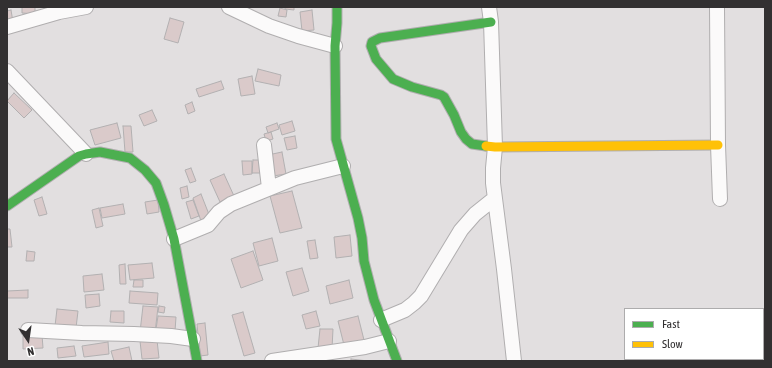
<!DOCTYPE html>
<html>
<head>
<meta charset="utf-8">
<style>
  body { margin:0 }
  #map { position:relative; width:772px; height:368px; overflow:hidden; background:#e2dfe0; font-family:"Asap Condensed",sans-serif }
  canvas { display:block }
  .frame { position:absolute; inset:0; border:8px solid #323031; pointer-events:none }
  .legend { position:absolute; left:624px; top:308px; width:140px; height:52px; box-sizing:border-box; background:#fff; border:1px solid #adacad; margin:0; padding:5px 7px; list-style:none; font-size:12px; color:#323031 }
  .legend li { display:flex; align-items:center; gap:8px; height:20px }
  .legend b { width:20px; border:1px solid #adacad }
  .north { position:absolute; left:8px; top:320px; width:40px; height:40px; -webkit-text-stroke:3px #fff; paint-order:stroke; rotate:167deg; font-size:11px; font-weight:700; line-height:16px; text-align:center; color:#323031 }
  .north::after { content:''; display:block; margin:auto; width:14px; height:18px; background:#323031; clip-path:polygon(50% 0,100% 100%,50% 72%,0 100%) }
</style>
</head>
<body>
<div id="map">
<canvas width="772" height="368"></canvas>
<div class="frame"></div>
<ul class="legend">
<li><b style="height:5px;background:#4caf50"></b>Fast</li>
<li><b style="height:5px;background:#ffc107"></b>Slow</li>
</ul>
<div class="north">N</div>
</div>
<script>
const ctx = document.querySelector('canvas').getContext('2d');
ctx.lineJoin = 'round';
function fill(path, color) { ctx.fillStyle = color; ctx.fill(path, 'evenodd'); }
const shape = rows => new Path2D(rows.map(r => 'M' + r).join(''));
function trace(path, color, width, dash) { ctx.strokeStyle = color; ctx.lineWidth = width; ctx.lineCap = dash ? 'butt' : 'round'; ctx.setLineDash(dash || []); ctx.stroke(path); }
const building = shape([
  [22,7,35,7,35,14,22,13,22,7],
  [285,7,294,7,294,10,285,9,285,7],
  [280,8,287,10,286,17,278,16,280,8],
  [11,10,13,22,7,23,7,11,11,10],
  [312,10,314,30,302,31,300,12,312,10],
  [170,18,184,22,178,43,164,39,170,18],
  [258,69,281,75,279,86,255,81,258,69],
  [252,76,255,94,241,96,238,79,252,76],
  [221,81,224,89,199,97,196,89,221,81],
  [14,93,32,110,24,118,7,101,14,93],
  [192,102,195,111,188,114,185,105,192,102],
  [152,110,157,121,144,126,139,115,152,110],
  [292,121,295,131,282,135,279,125,292,121],
  [117,123,121,138,95,145,90,130,117,123],
  [277,123,279,129,268,133,266,127,277,123],
  [123,126,131,126,133,152,125,152,123,126],
  [271,132,273,139,266,141,264,134,271,132],
  [295,136,297,148,287,150,284,138,295,136],
  [282,152,286,174,273,176,268,155,282,152],
  [253,160,262,160,262,173,252,173,253,160],
  [242,161,252,161,252,174,243,175,242,161],
  [191,168,196,181,190,183,185,170,191,168],
  [224,174,234,196,220,202,210,180,224,174],
  [187,186,189,197,182,199,180,188,187,186],
  [292,191,302,228,280,233,270,196,292,191],
  [201,194,210,217,201,221,193,198,201,194],
  [42,197,47,214,39,216,34,200,42,197],
  [158,200,159,212,147,214,145,202,158,200],
  [193,200,199,216,191,219,186,202,193,200],
  [123,204,125,214,102,218,100,208,123,204],
  [99,208,103,226,96,228,92,210,99,208],
  [7,229,10,229,12,247,7,247,7,229],
  [350,235,352,256,336,258,334,237,350,235],
  [272,238,278,261,259,266,253,243,272,238],
  [315,240,318,258,310,259,307,241,315,240],
  [27,251,35,252,34,261,26,261,27,251],
  [253,251,263,280,241,288,231,259,253,251],
  [152,263,154,278,130,280,128,265,152,263],
  [125,264,126,284,120,284,119,265,125,264],
  [302,268,309,291,293,296,286,272,302,268],
  [102,274,104,290,84,292,83,276,102,274],
  [134,280,143,280,143,287,133,287,134,280],
  [349,280,353,298,330,304,326,286,349,280],
  [28,290,28,298,7,298,7,291,28,290],
  [130,291,158,293,157,305,129,303,130,291],
  [99,294,100,306,86,308,85,295,99,294],
  [143,306,158,307,155,333,140,332,143,306],
  [159,306,165,307,164,313,158,312,159,306],
  [57,309,78,311,76,328,55,326,57,309],
  [111,311,124,311,124,323,110,322,111,311],
  [316,311,320,326,306,329,302,315,316,311],
  [243,312,255,353,244,356,232,315,243,312],
  [158,316,176,317,175,331,156,329,158,316],
  [358,316,364,340,344,345,338,321,358,316],
  [205,323,208,355,200,356,197,324,205,323],
  [320,329,333,329,332,349,318,348,320,329],
  [42,335,43,348,23,349,23,336,42,335],
  [157,340,159,358,142,359,140,341,157,340],
  [108,342,109,354,84,357,82,346,108,342],
  [74,346,76,356,58,358,57,348,74,346],
  [129,347,132,361,114,361,111,351,129,347],
  [351,359,368,361,351,361,351,359]
]);
fill(building, '#dacaca');
trace(building, '#b2b0b1', 1);
const street = shape([
  [229,7,269,26,298,36,335,46],
  [489,7,491,22,495,147,493,168,493,183,504,269,514,361],
  [717,7,718,145,720,199],
  [7,27,59,12,86,7],
  [7,71,86,154],
  [264,145,269,188],
  [174,239,208,225,219,212,231,204,295,178,343,166],
  [381,320,405,310,414,303,421,296,461,230,475,214,495,198],
  [28,330,82,333,134,334,171,336,193,339],
  [272,361,365,347,389,341]
]);
const fast = shape([
  [337,7,337,23,335,46,336,139,358,218,362,238,364,261,374,300,397,361],
  [486,146,472,144,466,139,461,132,454,115,444,97,441,95,412,87,393,79,376,59,371,46,372,42,380,38,491,22],
  [7,206,79,156,86,154,100,152,130,158,145,170,156,183,164,205,174,239,197,361]
]);
const slow = shape([
  [486,146,495,147,718,145]
]);
trace(street, '#b0aeaf', 16);
trace(fast, '#b0aeaf', 11);
trace(slow, '#b0aeaf', 11);
trace(street, '#fbfafa', 14);
trace(fast, '#4caf50', 9);
trace(slow, '#ffc107', 9);
</script>
</body>
</html>
